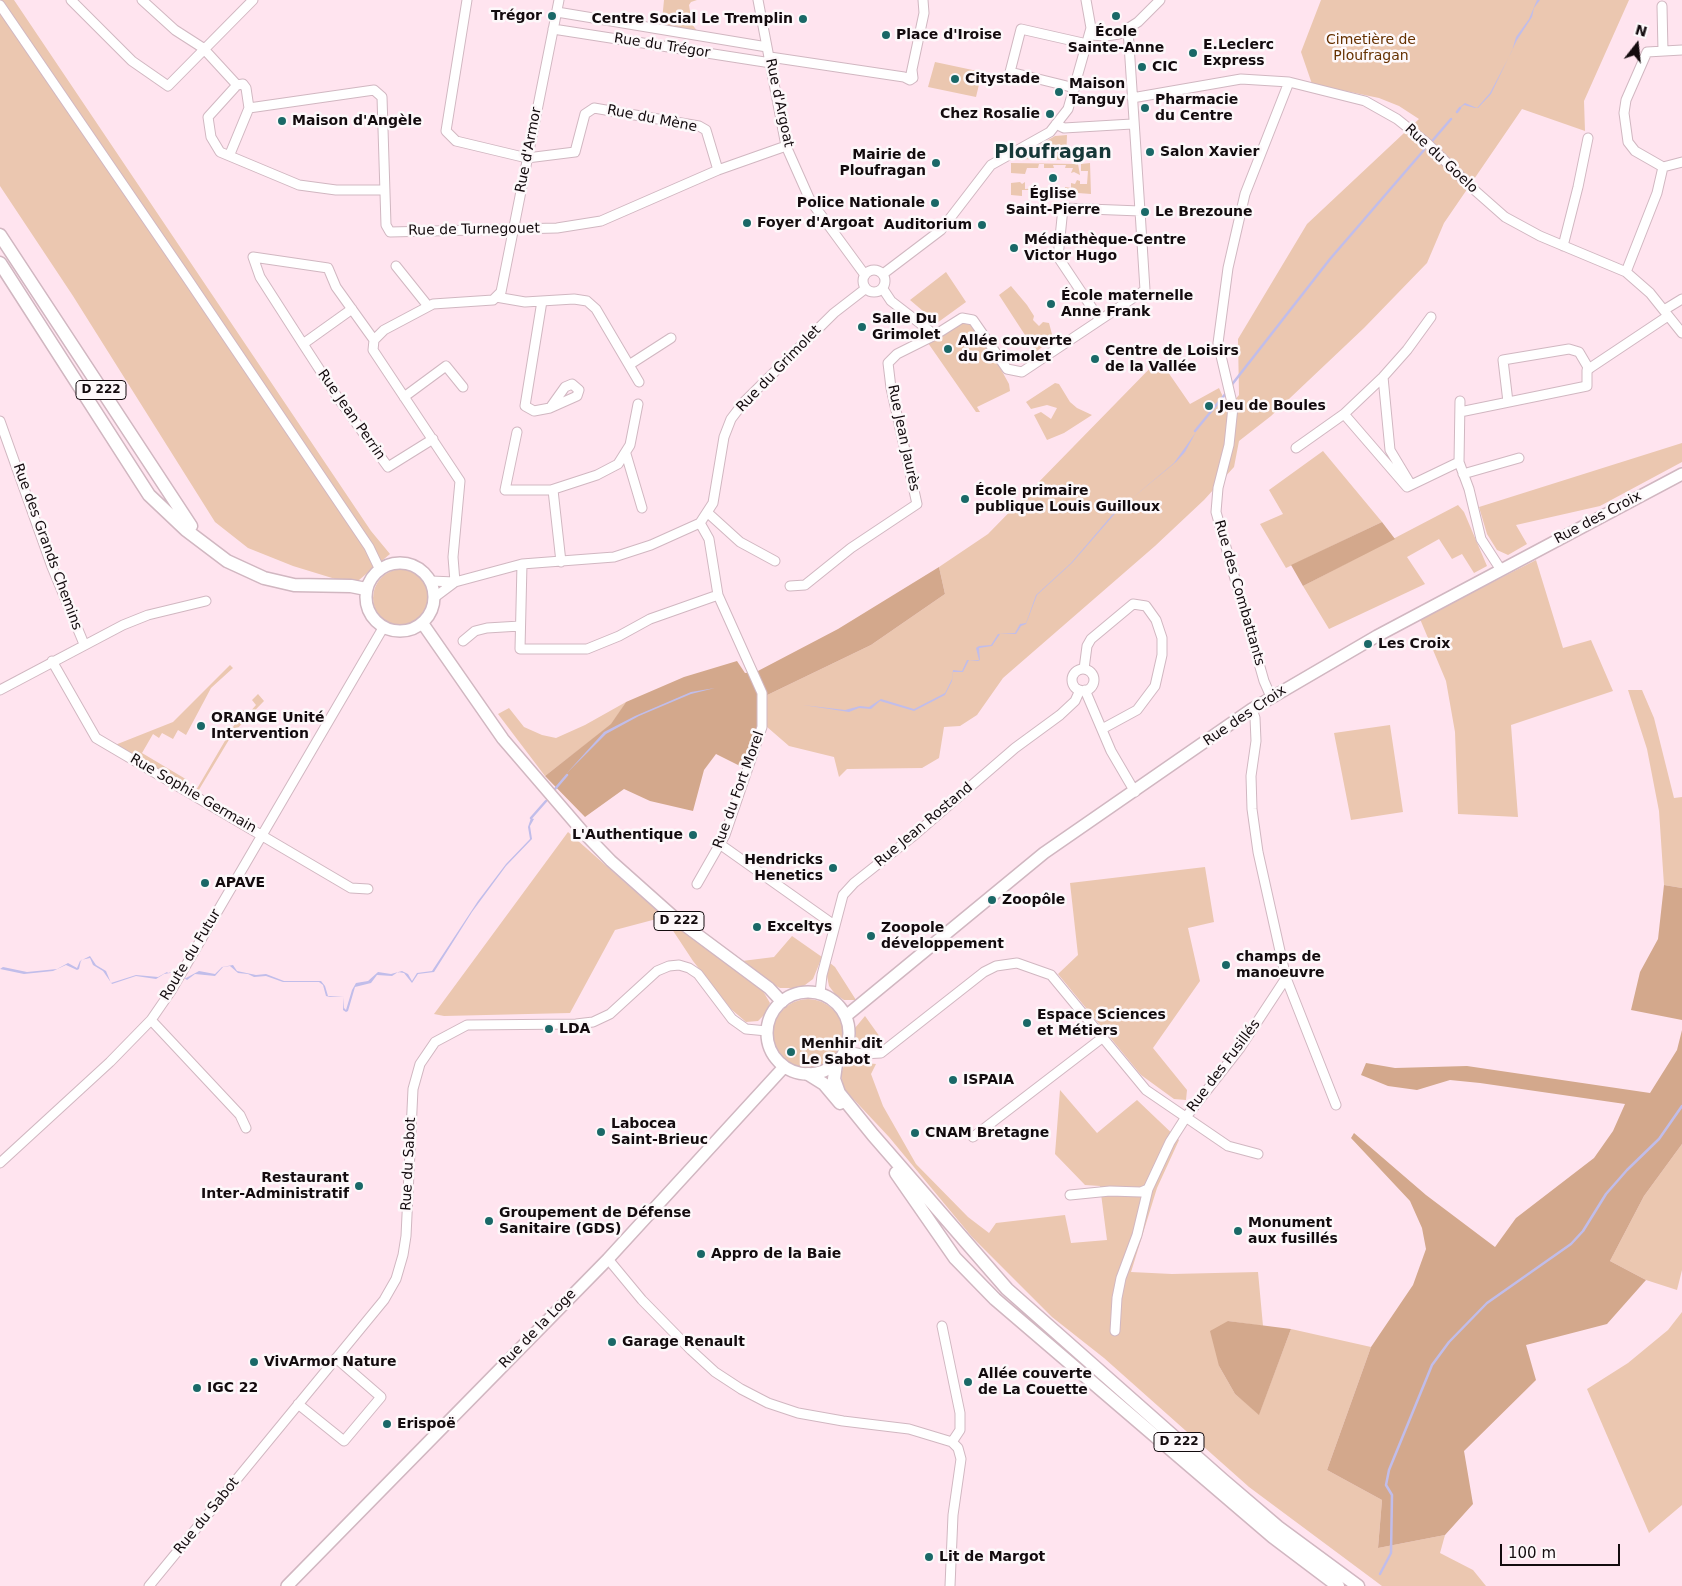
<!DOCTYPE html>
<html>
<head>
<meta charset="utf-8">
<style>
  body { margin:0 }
  #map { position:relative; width:1682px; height:1586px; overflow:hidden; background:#ffe4ef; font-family:"DejaVu Sans",sans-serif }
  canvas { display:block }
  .north { position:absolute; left:1612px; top:20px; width:50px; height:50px; -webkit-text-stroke:4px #fdf8fa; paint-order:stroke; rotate:16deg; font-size:14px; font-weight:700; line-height:20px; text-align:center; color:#130b0e }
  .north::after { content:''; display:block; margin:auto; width:18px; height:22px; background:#130b0e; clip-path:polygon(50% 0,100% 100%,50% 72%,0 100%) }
  .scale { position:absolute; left:1500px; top:1544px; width:120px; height:22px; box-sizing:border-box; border:2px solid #130b0e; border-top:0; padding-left:6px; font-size:15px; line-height:18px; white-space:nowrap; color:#130b0e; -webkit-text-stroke:4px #fdf8fa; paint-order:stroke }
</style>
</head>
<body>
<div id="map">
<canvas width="1682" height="1586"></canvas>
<div class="north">N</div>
<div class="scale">100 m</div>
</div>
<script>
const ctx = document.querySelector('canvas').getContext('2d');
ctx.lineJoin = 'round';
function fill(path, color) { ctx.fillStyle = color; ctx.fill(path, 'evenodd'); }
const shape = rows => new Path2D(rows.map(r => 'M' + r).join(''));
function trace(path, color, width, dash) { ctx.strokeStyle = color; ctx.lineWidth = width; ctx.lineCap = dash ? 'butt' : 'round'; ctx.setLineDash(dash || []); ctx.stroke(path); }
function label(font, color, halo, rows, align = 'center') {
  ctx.font = font + ' "DejaVu Sans",sans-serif'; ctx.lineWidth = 5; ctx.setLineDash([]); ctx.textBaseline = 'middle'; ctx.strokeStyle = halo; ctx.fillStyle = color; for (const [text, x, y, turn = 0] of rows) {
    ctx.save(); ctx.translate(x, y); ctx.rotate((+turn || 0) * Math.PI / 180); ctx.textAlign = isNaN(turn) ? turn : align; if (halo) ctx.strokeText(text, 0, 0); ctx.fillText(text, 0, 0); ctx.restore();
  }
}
fill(shape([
  [0,0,14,0,371,531,390,554,359,580,342,581,293,566,248,548,215,522,73,296,0,186],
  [664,0,697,0,691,2,689,5,692,24,697,31,657,25,662,21],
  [1321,0,1629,0,1584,101,1585,131,1522,109,1444,223,1427,263,1364,328,1271,416,1239,441,1234,467,1204,500,1155,546,1003,678,977,715,960,726,944,727,939,758,922,768,847,769,839,777,834,757,789,746,759,720,759,699,871,645,945,594,939,567,988,534,1159,359,1190,404,1219,388,1228,408,1239,395,1238,339,1307,224,1419,119,1399,106,1379,98,1312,84,1301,52],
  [935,62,982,72,976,97,928,87],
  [1067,135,1066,160,1016,159,1055,136],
  [1011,163,1078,164,1080,175,1074,172,1071,173,1073,168,1065,168,1066,165,1053,165,1054,168,1044,168,1044,164,1039,164,1038,168,1027,168,1025,174,1011,173],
  [1090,163,1091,194,1065,192,1065,187,1071,188,1071,183,1075,184,1077,180,1080,181,1080,184,1087,184,1088,171,1081,171,1081,164],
  [1020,182,1022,184,1025,182,1025,189,1054,187,1054,190,1022,190,1022,196,1011,195,1011,183],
  [946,272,966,302,937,323,910,300],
  [1011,286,1027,305,1034,316,1033,320,1039,326,1043,322,1049,323,1053,338,1036,352,999,295],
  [969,319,981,333,1009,384,1010,391,977,407,980,412,976,412,928,343],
  [1055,383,1059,384,1070,402,1077,408,1092,415,1064,433,1047,440,1034,415,1041,412,1051,419,1057,408,1047,405,1031,409,1026,402],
  [1682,443,1682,462,1600,506,1516,525,1527,544,1508,555,1497,550,1487,534,1479,507],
  [1323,451,1382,522,1286,568,1260,524,1283,514,1269,490],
  [1458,505,1464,512,1487,566,1474,573,1462,554,1452,559,1439,539,1407,557,1425,584,1329,629,1303,586],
  [1536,560,1563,648,1591,640,1613,691,1511,725,1518,817,1458,814,1455,732,1446,681,1420,619],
  '373 598a29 29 0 1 1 58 0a29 29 0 1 1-58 0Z',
  [230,665,233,668,211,688,186,735,178,730,173,739,162,733,159,738,153,734,142,753,189,781,186,785,115,745,173,722],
  [1628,690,1642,690,1654,718,1674,798,1682,797,1682,888,1664,885,1659,811,1647,749],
  [258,694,264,701,233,733,197,793,195,792,243,710,248,714,256,705,252,700],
  [626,702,612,724,545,776,498,714,509,708,524,727,542,735,556,738,585,725],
  [1390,725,1403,812,1351,820,1334,733],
  [568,832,664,917,763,991,770,1003,765,1014,758,1021,746,1022,731,1009,693,961,664,917,615,930,570,1013,444,1016,434,1014],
  [1205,867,1214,922,1188,928,1200,981,1153,1048,1187,1090,1186,1100,1174,1099,1141,1075,1058,974,1078,955,1070,883],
  [792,936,822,957,813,979,801,988,780,988,768,982,742,961,774,957],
  [830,963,835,967,856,1000,844,1000,835,994,829,986,827,976],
  '773 1034a35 35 0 1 1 70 0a35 35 0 1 1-70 0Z',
  [865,1016,885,1044,873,1049,863,1045,856,1038,855,1028],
  [856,1062,876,1064,871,1074,883,1106,916,1164,968,1217,989,1233,996,1223,1065,1215,1071,1243,1107,1240,1100,1186,1085,1185,1055,1154,1060,1090,1097,1133,1137,1100,1179,1140,1157,1188,1131,1272,1172,1274,1258,1272,1263,1326,1228,1321,1219,1366,1235,1394,1259,1414,1291,1329,1371,1347,1327,1470,1382,1500,1378,1548,1445,1535,1440,1553,1473,1570,1486,1586,1382,1586,1249,1487,1104,1358,1052,1317,972,1237,889,1137,844,1089,841,1075,844,1065],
  [1682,1144,1682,1270,1677,1290,1646,1280,1610,1261,1644,1196],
  [1682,1312,1682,1505,1649,1533,1587,1389,1628,1363,1668,1330]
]), '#ebc7b0');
fill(shape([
  [1382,522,1395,539,1303,586,1291,565],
  [939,567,945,594,871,645,759,699,759,720,751,753,744,768,716,754,704,770,693,811,650,801,624,789,585,817,545,776,611,724,626,702,684,677,737,661,745,673,756,672,838,629],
  [1664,885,1682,888,1682,1020,1631,1010,1640,972,1658,939],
  [1682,1030,1682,1144,1644,1196,1610,1261,1646,1280,1607,1324,1526,1345,1536,1380,1464,1451,1473,1504,1445,1535,1378,1548,1382,1500,1327,1470,1371,1347,1413,1285,1426,1249,1422,1228,1410,1201,1351,1138,1354,1133,1426,1195,1495,1247,1516,1218,1594,1158,1613,1131,1625,1104,1480,1083,1450,1080,1417,1090,1388,1086,1361,1075,1366,1063,1395,1068,1467,1066,1650,1093,1677,1050],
  [1228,1321,1291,1329,1259,1415,1235,1394,1219,1366,1210,1331]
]), '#d3a88c');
fill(shape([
  [1537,0,1540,0,1534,8,1532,17,1517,40,1491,94,1478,108,1475,108,1464,105,1460,108,1459,108,1465,103,1477,108,1490,93,1512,51,1516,37,1529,19],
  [1196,432,1185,452,1176,462,1119,509,1072,563,1037,595,1026,624,1021,626,1016,634,1000,634,992,646,979,648,980,660,978,661,969,660,963,672,953,672,952,681,945,695,914,711,880,701,871,709,859,708,849,712,803,705,845,710,860,706,869,707,881,699,914,709,945,693,952,679,953,670,962,671,967,660,979,660,976,648,979,646,991,645,998,634,1015,633,1020,624,1026,623,1036,595,1071,563,1112,515,1174,463],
  [715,688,691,694,639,716,606,734,566,774,604,732,635,716,691,692],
  [531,818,534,819,530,826,532,839,506,866,472,912,434,972,418,974,412,983,404,973,398,972,392,976,377,975,371,983,355,987,348,1011,346,1012,343,1010,344,997,330,997,326,996,323,985,319,982,283,982,266,976,254,977,248,974,238,973,230,966,223,967,215,976,195,974,187,980,176,972,164,974,156,979,136,976,112,984,103,971,93,965,90,958,81,960,79,969,77,970,66,965,53,971,24,974,0,969,3,967,27,972,57,969,68,963,77,968,80,961,90,956,96,965,106,971,111,983,136,975,158,977,167,972,168,973,175,971,186,978,199,971,215,974,222,967,233,965,237,971,256,975,266,974,284,981,321,981,325,986,328,996,344,997,344,1008,346,1010,352,990,356,983,368,981,378,972,391,974,402,971,408,974,412,981,417,973,432,971,478,901,506,864,530,839,528,827]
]), '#c1bdea');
trace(shape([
  [1457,112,1460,108],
  [1433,140,1451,119],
  [1230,387,1330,259,1424,150],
  [1195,431,1227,392],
  [555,789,567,775],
  [531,818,546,801],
  [1380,1574,1391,1553,1392,1495,1386,1485,1389,1470,1432,1365,1449,1342,1487,1303,1571,1244,1583,1231,1606,1194,1627,1170,1659,1139,1682,1106]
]), '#c1bdea', 2.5);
const minor = shape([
  [71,0,132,61,168,86,253,0],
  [142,0,175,30,203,48,237,85,208,117,211,137,220,152,299,185,336,190,385,190],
  [467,0,446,131,456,141,527,158,575,152,585,114,594,108,699,126,706,130,718,170],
  [758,0,786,146,810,200,865,275],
  [0,5,187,278,369,547,380,570],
  [1662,6,1663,51],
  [557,12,767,47],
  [553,29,771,63],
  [1090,35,1106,36,1119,34,1138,22,1160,0],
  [770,57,904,77,910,80,913,78,912,70],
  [911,74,924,13,923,0],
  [1075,88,1010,72,1021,29,1087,44],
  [1132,98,1241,79,1289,82,1365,101,1397,119,1427,143,1471,187,1505,217,1540,236,1626,272,1650,293,1682,333],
  [249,108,374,90,382,97,386,225,390,232,557,228,601,221,718,170,786,146],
  [1056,124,1064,128,1132,124],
  [230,154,249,108,246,88,243,84,237,85],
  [1663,167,1682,162],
  [1563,246,1578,187,1588,138],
  [396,266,428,306],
  '863 281a11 11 0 1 1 22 0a11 11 0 1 1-22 0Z',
  [1626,272,1657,193,1663,167,1635,151,1628,142,1624,113,1626,100,1647,52,1682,50],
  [883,274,941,230,991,165,1050,132,1068,109,1091,28,1086,0],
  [883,289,891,301,935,335,962,318,973,320,1007,369,1022,372,1145,290,1140,211],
  [496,297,525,302,574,299,587,301,596,309,629,365,671,338],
  [542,301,525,406,534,411,550,408,577,396,579,390,572,384,565,387,550,408],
  [352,309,303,344,260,277,253,257,328,268,336,287,374,340],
  [1664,310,1682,299],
  [1100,320,1058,257,1063,208,1140,211,1128,29],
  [374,340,384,330,433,304,493,300,501,292,559,0],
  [374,340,373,350,460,481,453,557,455,582],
  [303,344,338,398,388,467,433,439],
  [629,365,639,382],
  [1383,377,1390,450,1411,485],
  [404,397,446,366,463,387],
  [1460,401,1459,462,1469,489,1481,539,1501,570],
  [1508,402,1503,360,1569,349,1579,352,1589,369],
  [1460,412,1587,386,1587,370,1668,316],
  [1344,414,1407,487,1459,462],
  [0,421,52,567,84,644],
  [517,432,505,490,551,490,597,475,618,464,630,445,638,404],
  [1296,448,1344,414,1383,377,1407,350,1431,317],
  [626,454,642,508],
  [1463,474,1519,458],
  [553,490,561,562],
  [708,513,740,542,775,561],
  [522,564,520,649,587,649,619,636,650,619,718,595],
  [431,581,455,582,522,564,614,557,651,545,700,523,713,503,724,437,731,419,744,402,834,313,865,289],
  [790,586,805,585,851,548,917,504,891,388,888,363,897,354,935,335],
  [435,597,455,582],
  [463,641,475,631,487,628,520,626],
  [52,661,96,738,351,888,368,889],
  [1084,669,1087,646,1091,639,1133,604,1146,606,1156,620,1162,638,1162,655,1155,686,1137,710,1102,729],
  '1072 680a11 11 0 1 1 22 0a11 11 0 1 1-22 0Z',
  [0,690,123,625,148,615,206,601],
  [1085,690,1111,751,1135,792],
  [1271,697,1264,681,1216,512,1218,488,1229,445,1233,407,1218,343,1228,268,1245,194,1289,82],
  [721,845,834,925],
  [697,884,725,835,762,727,762,693,718,595,709,539,700,523],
  [1286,978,1336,1105],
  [820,993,822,975,843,895,854,883,912,837,1015,748,1060,715,1075,701,1080,690],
  [151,1020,240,1115,246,1128],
  [846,1051,862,1054,881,1053,984,972,996,966,1017,963,1051,975,1146,1090,1228,1146,1258,1154],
  [973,1137,1102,1038],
  [0,1163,110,1062,151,1020,171,991,383,628],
  [1070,1195,1110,1191,1141,1192,1148,1189],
  [608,1259,642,1300,691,1350,715,1372,741,1389,768,1403,798,1413,843,1421,909,1429,952,1442,958,1448,961,1459,953,1515,950,1586],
  [942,1326,960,1413,960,1430,952,1442],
  [1115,1331,1117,1298,1121,1278,1137,1235,1148,1189,1170,1142,1186,1117,1240,1048,1286,978,1258,852,1252,809,1251,776,1256,741,1255,718,1252,709],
  [298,1404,344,1441,381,1397,336,1358],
  [149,1586,384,1300,396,1279,403,1255,406,1236,413,1089,420,1064,435,1042,467,1025,576,1024,593,1022,610,1014,657,971,669,966,679,965,689,968,698,974,732,1019,746,1029,767,1031]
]);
const major = shape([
  '366 597a34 34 0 1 1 68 0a34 34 0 1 1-68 0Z',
  [423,624,503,739,583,832,611,861,675,918,769,988,782,1002],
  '767 1033a41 41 0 1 1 82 0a41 41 0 1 1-82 0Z',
  [846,1016,1044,853,1252,709,1377,636,1682,474],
  [287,1586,608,1259,784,1067]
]);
const highway = shape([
  [0,235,191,526],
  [0,263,149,495,186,530,227,561,264,578,294,585,351,586,366,589],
  [836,1064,834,1079,839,1093,873,1135,1007,1289,1223,1480,1278,1527,1358,1586],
  [808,1074,824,1084,840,1103],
  [896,1173,955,1258,995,1299,1273,1537,1338,1586]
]);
trace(minor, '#d1b7c1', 11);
trace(major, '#d1b7c1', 14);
trace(highway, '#d1b7c1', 15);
trace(minor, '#fff', 9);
trace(major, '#fff', 11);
trace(highway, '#fff', 12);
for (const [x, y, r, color] of [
  [552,16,5,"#1a6867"],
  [1116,16,5,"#1a6867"],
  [803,19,5,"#1a6867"],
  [886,35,5,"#1a6867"],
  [1193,53,5,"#1a6867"],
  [1142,67,5,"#1a6867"],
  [955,79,5,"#1a6867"],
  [1059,92,5,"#1a6867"],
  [1145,108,5,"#1a6867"],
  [1050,114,5,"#1a6867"],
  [282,121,5,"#1a6867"],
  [1150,152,5,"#1a6867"],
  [936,163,5,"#1a6867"],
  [1053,178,5,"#1a6867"],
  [935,203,5,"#1a6867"],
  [1145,212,5,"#1a6867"],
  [747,223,5,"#1a6867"],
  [982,225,5,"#1a6867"],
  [1014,248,5,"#1a6867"],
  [1051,304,5,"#1a6867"],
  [862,327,5,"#1a6867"],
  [948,349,5,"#1a6867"],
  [1095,359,5,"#1a6867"],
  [1209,406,5,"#1a6867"],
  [965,499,5,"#1a6867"],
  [1368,644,5,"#1a6867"],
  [201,726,5,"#1a6867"],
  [693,835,5,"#1a6867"],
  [833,868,5,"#1a6867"],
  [205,883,5,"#1a6867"],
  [992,900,5,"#1a6867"],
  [757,927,5,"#1a6867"],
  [871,936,5,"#1a6867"],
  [1226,965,5,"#1a6867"],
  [1027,1023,5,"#1a6867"],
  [549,1029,5,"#1a6867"],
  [791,1052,5,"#1a6867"],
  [953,1080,5,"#1a6867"],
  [601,1132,5,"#1a6867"],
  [915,1133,5,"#1a6867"],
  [359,1186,5,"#1a6867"],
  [489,1221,5,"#1a6867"],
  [1238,1231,5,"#1a6867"],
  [701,1254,5,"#1a6867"],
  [612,1342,5,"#1a6867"],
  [254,1362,5,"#1a6867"],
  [968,1382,5,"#1a6867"],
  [197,1388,5,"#1a6867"],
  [387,1424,5,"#1a6867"],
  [929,1557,5,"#1a6867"]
]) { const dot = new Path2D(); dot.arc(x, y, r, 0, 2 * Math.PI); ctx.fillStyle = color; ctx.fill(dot); trace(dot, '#fdf8fa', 2); }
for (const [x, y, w] of [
  [101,390,50],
  [679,921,50],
  [1179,1442,50]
]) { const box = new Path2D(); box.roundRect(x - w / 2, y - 9.5, w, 19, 4); ctx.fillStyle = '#fdf8fa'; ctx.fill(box); trace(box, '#130b0e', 1); }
label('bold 12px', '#130b0e', null, [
  ["D 222",101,390],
  ["D 222",679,921],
  ["D 222",1179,1442]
]);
label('bold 14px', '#130b0e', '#fdf8fa', [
  ["Trégor",542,16,"right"],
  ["Centre Social Le Tremplin",793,19,"right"],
  ["École",1116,32,"center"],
  ["Sainte-Anne",1116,48,"center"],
  ["Place d'Iroise",896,35],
  ["E.Leclerc",1203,45],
  ["Express",1203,61],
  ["CIC",1152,67],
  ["Citystade",965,79],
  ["Maison",1069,84],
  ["Tanguy",1069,100],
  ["Pharmacie",1155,100],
  ["du Centre",1155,116],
  ["Chez Rosalie",1040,114,"right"],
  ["Maison d'Angèle",292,121],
  ["Salon Xavier",1160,152],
  ["Mairie de",926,155,"right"],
  ["Ploufragan",926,171,"right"],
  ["Église",1053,194,"center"],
  ["Saint-Pierre",1053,210,"center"],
  ["Police Nationale",925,203,"right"],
  ["Le Brezoune",1155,212],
  ["Foyer d'Argoat",757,223],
  ["Auditorium",972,225,"right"],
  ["Médiathèque-Centre",1024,240],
  ["Victor Hugo",1024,256],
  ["École maternelle",1061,296],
  ["Anne Frank",1061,312],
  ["Salle Du",872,319],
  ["Grimolet",872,335],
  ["Allée couverte",958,341],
  ["du Grimolet",958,357],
  ["Centre de Loisirs",1105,351],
  ["de la Vallée",1105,367],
  ["Jeu de Boules",1219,406],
  ["École primaire",975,491],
  ["publique Louis Guilloux",975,507],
  ["Les Croix",1378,644],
  ["ORANGE Unité",211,718],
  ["Intervention",211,734],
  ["L'Authentique",683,835,"right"],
  ["Hendricks",823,860,"right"],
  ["Henetics",823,876,"right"],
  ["APAVE",215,883],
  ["Zoopôle",1002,900],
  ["Exceltys",767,927],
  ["Zoopole",881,928],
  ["développement",881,944],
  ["champs de",1236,957],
  ["manoeuvre",1236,973],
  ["Espace Sciences",1037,1015],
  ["et Métiers",1037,1031],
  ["LDA",559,1029],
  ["Menhir dit",801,1044],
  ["Le Sabot",801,1060],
  ["ISPAIA",963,1080],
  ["Labocea",611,1124],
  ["Saint-Brieuc",611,1140],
  ["CNAM Bretagne",925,1133],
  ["Restaurant",349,1178,"right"],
  ["Inter-Administratif",349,1194,"right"],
  ["Groupement de Défense",499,1213],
  ["Sanitaire (GDS)",499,1229],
  ["Monument",1248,1223],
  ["aux fusillés",1248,1239],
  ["Appro de la Baie",711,1254],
  ["Garage Renault",622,1342],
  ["VivArmor Nature",264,1362],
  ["Allée couverte",978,1374],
  ["de La Couette",978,1390],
  ["IGC 22",207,1388],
  ["Erispoë",397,1424],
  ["Lit de Margot",939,1557]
], 'left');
label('14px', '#653100', '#fdf8fa', [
  ["Cimetière de",1371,40],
  ["Ploufragan",1371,56]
]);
label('14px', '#130b0e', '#fdf8fa', [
  ["Rue du Trégor",662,46,9],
  ["Rue d'Argoat",779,103,78],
  ["Rue du Mène",652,119,11],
  ["Rue d'Armor",529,150,-79],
  ["Rue du Goelo",1441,159,43],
  ["Rue de Turnegouet",474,230,-1],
  ["Rue du Grimolet",779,369,-46],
  ["Rue Jean Perrin",351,415,55],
  ["Rue Jean Jaurès",903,438,78],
  ["Rue des Croix",1598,518,-28],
  ["Rue des Grands Chemins",47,547,70],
  ["Rue des Combattants",1239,593,74],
  ["Rue des Croix",1245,716,-34],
  ["Rue du Fort Morel",739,790,-70],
  ["Rue Sophie Germain",193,794,30],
  ["Rue Jean Rostand",924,825,-40],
  ["Route du Futur",191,955,-59],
  ["Rue des Fusillés",1224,1066,-53],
  ["Rue du Sabot",409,1164,-87],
  ["Rue de la Loge",538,1329,-46],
  ["Rue du Sabot",207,1516,-51]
]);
label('bold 19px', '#163838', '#fdf8fa', [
  ["Ploufragan",1053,153]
]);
</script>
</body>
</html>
